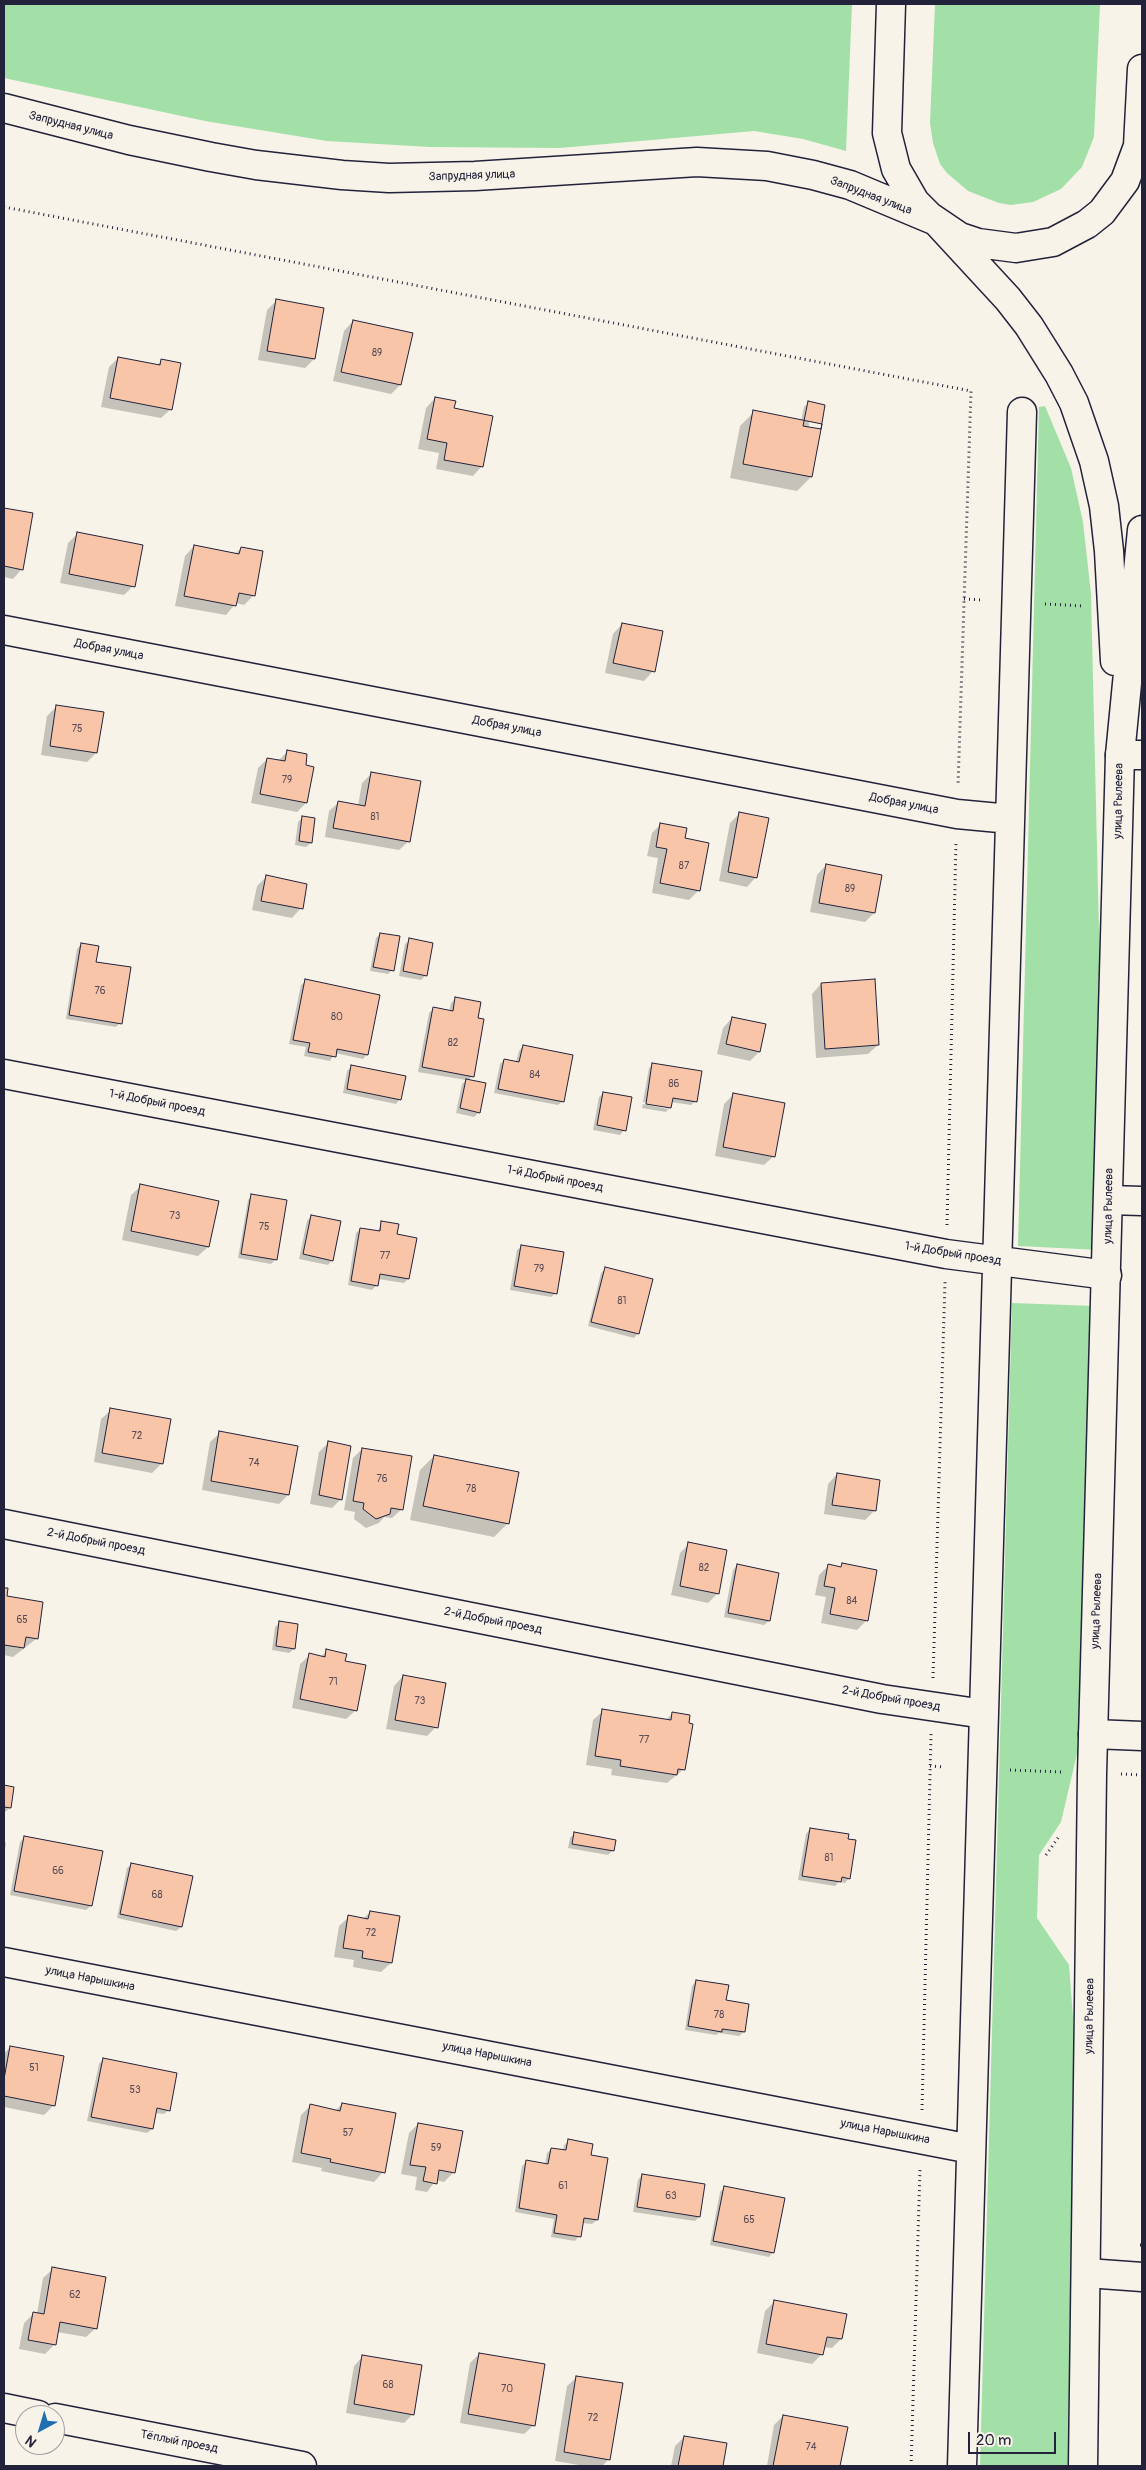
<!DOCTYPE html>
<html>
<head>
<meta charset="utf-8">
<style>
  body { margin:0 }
  #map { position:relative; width:1146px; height:2470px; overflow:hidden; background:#f7f3e8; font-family:Pangolin,sans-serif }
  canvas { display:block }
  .frame { position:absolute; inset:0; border:5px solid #22223b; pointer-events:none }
  .north { position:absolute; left:15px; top:2405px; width:50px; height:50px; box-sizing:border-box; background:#f7f3e8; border:1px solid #a29fa3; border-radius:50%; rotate:219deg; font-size:14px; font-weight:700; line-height:20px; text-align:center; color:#22223b }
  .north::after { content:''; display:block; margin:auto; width:18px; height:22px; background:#1f6fb2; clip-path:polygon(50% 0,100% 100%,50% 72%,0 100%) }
  .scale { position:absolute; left:968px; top:2432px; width:88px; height:22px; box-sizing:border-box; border:2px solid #22223b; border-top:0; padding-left:6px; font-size:15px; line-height:18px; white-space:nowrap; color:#22223b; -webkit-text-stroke:4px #f7f3e8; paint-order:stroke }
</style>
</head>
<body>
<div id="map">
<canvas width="1146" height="2470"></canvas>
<div class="frame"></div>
<div class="north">N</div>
<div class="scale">20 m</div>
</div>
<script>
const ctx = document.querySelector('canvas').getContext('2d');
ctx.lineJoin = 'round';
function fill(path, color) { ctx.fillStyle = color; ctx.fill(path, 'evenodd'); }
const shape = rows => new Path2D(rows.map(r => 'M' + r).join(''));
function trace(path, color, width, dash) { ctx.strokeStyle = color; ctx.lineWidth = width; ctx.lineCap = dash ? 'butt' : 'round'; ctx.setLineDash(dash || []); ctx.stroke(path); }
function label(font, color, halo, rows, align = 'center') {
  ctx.font = font + ' Pangolin,sans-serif'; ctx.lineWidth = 4; ctx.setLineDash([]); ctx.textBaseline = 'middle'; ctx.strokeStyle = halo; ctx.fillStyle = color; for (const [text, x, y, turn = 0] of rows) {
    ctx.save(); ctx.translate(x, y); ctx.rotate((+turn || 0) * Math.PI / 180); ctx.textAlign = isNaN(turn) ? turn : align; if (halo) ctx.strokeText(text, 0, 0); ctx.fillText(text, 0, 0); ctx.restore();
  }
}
fill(shape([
  [4,4,852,4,846,151,803,139,754,131,560,148,430,147,327,141,205,121,4,78],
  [935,4,1100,4,1094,137,1082,167,1061,189,1033,202,1011,205,999,203,968,191,947,173,940,164,933,143,930,123],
  [1045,406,1071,468,1083,522,1091,594,1103,1101,1100,1250,1018,1246,1039,407],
  [1012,1303,1095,1306,1084,1724,1061,1822,1039,1855,1037,1918,1069,1965,1073,2017,1074,2201,1068,2466,980,2466]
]), '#a3e0a7');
fill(shape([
  [276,301,323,309,314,359,305,368,258,360,267,310],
  [353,321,400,385,391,394,333,381,344,331],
  [118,358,157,365,161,361,171,409,161,418,101,407,109,367],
  [435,398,453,409,482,466,473,476,436,469,439,453,418,449,426,408],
  [808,403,811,477,797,491,730,478,740,426,754,412,801,421,804,407],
  [4,509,32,514,22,569,13,579,4,577],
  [77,534,133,586,124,595,60,583,68,543],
  [194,546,235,554,241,548,253,596,244,605,236,603,226,615,175,606,185,556],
  [622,624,653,671,644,681,605,673,613,634],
  [57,706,96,753,87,762,41,755,47,716],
  [287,752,304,766,306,803,297,812,251,803,258,768,267,759,278,761],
  [372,773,409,841,399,850,325,837,329,811,339,802,358,806,362,783],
  [740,813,756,877,747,887,719,881,730,823],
  [302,818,311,843,306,847,295,845,298,822],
  [661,824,683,839,699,890,689,900,652,893,658,858,647,856,652,833],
  [826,865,874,913,865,922,810,912,817,875],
  [266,877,301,908,292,918,252,910,257,886],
  [380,934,392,970,388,974,370,971,376,938],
  [410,940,426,975,421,980,399,976,405,944],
  [81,944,120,1023,116,1027,66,1019,77,949],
  [306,981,367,1054,363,1059,335,1053,330,1061,304,1056,306,1047,289,1044,301,985],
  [821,984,878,1045,868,1054,816,1058,812,994],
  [455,999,472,1076,468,1081,479,1112,474,1117,456,1113,462,1084,466,1080,418,1072,429,1013,433,1009,449,1012,451,1003],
  [732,1018,759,1052,750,1061,717,1054,723,1028],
  [523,1046,563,1101,558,1105,494,1093,500,1064,504,1060,516,1062,519,1051],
  [653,1064,696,1101,691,1105,671,1102,670,1107,666,1112,642,1108,643,1104,668,1109,668,1106,643,1102,649,1068],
  [351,1067,400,1099,396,1104,343,1093,347,1071],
  [604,1093,624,1130,620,1135,593,1130,599,1097],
  [734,1094,774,1156,764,1165,715,1156,724,1104],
  [141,1186,208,1247,198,1256,122,1240,131,1195],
  [252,1195,275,1260,271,1264,238,1258,248,1200],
  [311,1216,332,1260,328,1265,299,1259,307,1221],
  [382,1223,396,1235,408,1279,404,1283,378,1279,377,1285,372,1290,348,1285,356,1233,361,1229,377,1232],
  [522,1246,556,1293,551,1297,510,1290,517,1250],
  [605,1269,638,1333,634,1338,588,1326,601,1273],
  [111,1410,162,1463,152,1473,94,1462,101,1419],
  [220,1433,297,1447,288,1495,279,1504,202,1490,210,1442],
  [328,1443,341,1499,332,1508,310,1504,319,1452],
  [362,1449,402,1509,392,1518,384,1517,379,1523,366,1528,354,1519,355,1512,344,1510,353,1458],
  [434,1456,508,1523,494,1537,410,1520,420,1470],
  [837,1474,875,1510,865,1520,824,1514,828,1484],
  [689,1544,718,1593,708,1603,671,1595,680,1553],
  [737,1565,769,1621,764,1625,724,1617,733,1570],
  [842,1565,867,1620,857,1630,821,1623,826,1597,815,1595,819,1575,828,1566,839,1568],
  [4,1589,6,1589,5,1597,42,1603,36,1639,13,1657,4,1655],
  [280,1622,294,1649,289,1653,272,1650,275,1627],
  [327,1651,344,1662,356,1710,346,1719,292,1708,300,1664,310,1655,320,1657],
  [403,1676,436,1727,427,1736,386,1729,394,1686],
  [603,1711,666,1720,672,1714,684,1769,667,1783,611,1775,612,1769,586,1765,593,1720],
  [4,1787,13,1788,10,1808,5,1812],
  [810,1829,849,1878,845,1883,839,1882,835,1886,798,1880,806,1834],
  [574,1834,613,1850,608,1855,568,1848,570,1838],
  [25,1837,101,1852,91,1906,86,1910,10,1895,20,1842],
  [4,1842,6,1843,4,1855],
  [132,1864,181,1927,176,1931,117,1918,127,1868],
  [370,1912,391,1963,381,1972,353,1967,354,1960,334,1957,339,1926,349,1917,363,1919],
  [696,1981,744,2032,739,2036,719,2033,716,2035,685,2030,692,1986],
  [10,2047,54,2105,44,2115,4,2107,4,2054],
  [103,2059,169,2110,164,2114,155,2113,152,2129,147,2133,87,2121,99,2064],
  [342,2104,383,2172,374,2182,321,2171,322,2168,292,2162,301,2115,310,2106,335,2111],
  [418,2124,453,2173,444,2182,436,2180,427,2192,415,2190,417,2177,401,2174,409,2133],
  [569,2141,589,2156,597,2220,592,2224,582,2223,579,2236,575,2241,551,2237,554,2219,515,2212,522,2166,527,2161,545,2164,547,2153,551,2149,563,2151,564,2145],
  [642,2175,699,2217,695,2221,633,2212,638,2180],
  [724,2188,773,2252,769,2257,710,2245,720,2192],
  [53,2269,96,2328,86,2337,57,2332,55,2344,45,2354,19,2349,24,2323,34,2313,37,2314,43,2278],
  [774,2302,841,2339,832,2348,823,2347,822,2354,812,2364,757,2353,765,2311],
  [479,2354,534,2425,524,2434,460,2423,470,2363],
  [363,2356,413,2414,404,2423,346,2413,354,2366],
  [577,2377,609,2459,602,2466,585,2466,555,2461,567,2386],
  [783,2416,846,2428,839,2466,767,2466,774,2425],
  [684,2437,725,2444,722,2466,671,2466,675,2446]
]), '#0003');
const building = shape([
  [276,299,324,308,315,359,267,351,276,299],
  [353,320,413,333,401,385,341,372,353,320],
  [118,357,160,365,161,359,181,363,172,410,110,398,118,357],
  [435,397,456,401,454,408,493,416,483,467,444,460,447,443,427,439,435,397],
  [808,401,825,405,821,429,803,426,808,401],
  [753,410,822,424,812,477,743,464,753,410],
  [4,508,33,513,23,570,4,566,4,508],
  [77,532,143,545,135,587,69,574,77,532],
  [194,545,239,554,241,547,263,551,255,596,239,593,236,606,184,596,194,545],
  [622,623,663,631,655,672,613,663,622,623],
  [56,705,104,712,97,753,50,746,56,705],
  [287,750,307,754,306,765,314,767,307,803,260,794,267,758,285,761,287,750],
  [371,772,421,781,410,842,333,828,338,801,365,806,371,772],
  [739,812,769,818,757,878,728,872,739,812],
  [302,816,315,818,312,843,299,841,302,816],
  [660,823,687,828,685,838,709,843,700,891,660,883,667,849,656,847,660,823],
  [826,864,882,875,875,913,819,903,826,864],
  [266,875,307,884,303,909,261,901,266,875],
  [380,933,400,936,394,971,373,967,380,933],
  [409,938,433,943,427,976,403,971,409,938],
  [81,943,99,946,96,962,131,967,122,1024,69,1015,81,943],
  [305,979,380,995,368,1055,337,1049,336,1057,308,1052,310,1043,293,1040,305,979],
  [875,979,879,1045,825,1049,821,983,875,979],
  [455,997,481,1002,478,1018,484,1019,474,1077,422,1067,433,1007,453,1011,455,997],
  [732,1017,766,1024,760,1052,726,1044,732,1017],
  [523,1045,573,1055,564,1102,498,1089,504,1059,519,1062,523,1045],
  [652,1063,702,1071,697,1102,673,1098,671,1108,646,1104,652,1063],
  [351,1065,406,1076,401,1100,347,1089,351,1065],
  [466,1079,486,1083,480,1113,460,1108,466,1079],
  [603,1092,632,1097,626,1131,597,1125,603,1092],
  [733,1093,785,1103,775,1157,723,1147,733,1093],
  [140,1184,219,1201,209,1247,131,1231,140,1184],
  [251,1194,287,1200,277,1260,241,1254,251,1194],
  [311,1215,341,1221,333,1261,303,1254,311,1215],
  [381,1221,399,1224,397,1234,417,1238,409,1279,380,1274,378,1286,351,1281,360,1228,380,1231,381,1221],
  [521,1245,564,1252,557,1294,514,1286,521,1245],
  [605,1267,653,1279,639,1334,591,1322,605,1267],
  [110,1408,171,1419,163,1464,102,1453,110,1408],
  [219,1431,298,1446,289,1495,211,1481,219,1431],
  [328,1441,351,1446,342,1500,319,1495,328,1441],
  [362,1448,412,1456,403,1510,391,1508,390,1514,376,1519,363,1509,364,1503,353,1501,362,1448],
  [434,1455,519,1472,509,1524,423,1506,434,1455],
  [837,1473,880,1480,876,1511,832,1505,837,1473],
  [688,1542,727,1550,719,1594,680,1586,688,1542],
  [842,1563,877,1570,868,1621,830,1614,835,1588,824,1586,828,1564,841,1567,842,1563],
  [737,1564,779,1573,770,1621,728,1613,737,1564],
  [4,1588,8,1588,7,1596,43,1602,38,1639,26,1637,24,1648,4,1645,4,1588],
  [279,1621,298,1624,295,1649,276,1646,279,1621],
  [326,1649,347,1654,345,1661,366,1665,357,1711,300,1699,309,1653,325,1657,326,1649],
  [403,1675,446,1683,438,1728,395,1720,403,1675],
  [602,1709,671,1720,672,1712,690,1715,689,1723,693,1724,685,1770,678,1769,677,1775,620,1766,621,1760,595,1756,602,1709],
  [4,1785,14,1787,11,1808,4,1807,4,1785],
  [810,1828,849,1834,848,1839,856,1840,850,1879,842,1877,841,1882,802,1876,810,1828],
  [574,1832,616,1840,614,1851,572,1844,574,1832],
  [24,1836,103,1851,92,1906,14,1891,24,1836],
  [131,1863,193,1876,182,1927,120,1914,131,1863],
  [370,1911,400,1916,392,1963,362,1958,363,1951,343,1948,348,1915,368,1919,370,1911],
  [696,1980,729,1985,726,2000,749,2004,745,2032,722,2029,722,2032,688,2026,696,1980],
  [10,2046,64,2056,55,2106,4,2096,4,2079,10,2046],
  [103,2058,177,2073,170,2111,157,2108,153,2129,91,2117,103,2058],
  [342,2103,396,2113,385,2173,330,2162,331,2159,301,2153,310,2104,340,2111,342,2103],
  [418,2123,463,2131,455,2173,439,2170,437,2184,423,2181,426,2167,410,2165,418,2123],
  [568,2139,593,2144,591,2155,608,2158,598,2220,584,2218,581,2237,554,2233,557,2215,519,2208,526,2160,548,2164,551,2148,566,2150,568,2139],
  [642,2174,705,2184,700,2217,637,2207,642,2174],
  [724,2186,785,2198,774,2253,713,2241,724,2186],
  [52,2267,106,2277,97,2329,60,2322,56,2345,28,2340,33,2312,44,2314,52,2267],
  [774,2300,847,2314,842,2339,827,2337,823,2355,766,2344,774,2300],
  [479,2353,545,2364,535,2426,468,2414,479,2353],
  [362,2355,422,2365,414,2415,354,2404,362,2355],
  [576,2376,623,2383,610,2460,564,2452,576,2376],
  [783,2415,848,2427,840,2466,773,2466,783,2415],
  [684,2436,727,2443,723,2466,678,2466,684,2436]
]);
fill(building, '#f9c5a9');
trace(building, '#22223b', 1);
const street = shape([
  [4,630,957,814,1010,819],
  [1120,755,1142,755],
  [4,1074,946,1254,1107,1275],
  [1109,1200,1142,1201],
  [4,1524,882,1699,984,1714],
  [1093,1734,1142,1736],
  [4,1962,971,2149],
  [1087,2273,1142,2277],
  [4,2408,38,2415],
  [55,2418,302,2466],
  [962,2466,1022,412]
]);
const secondary = shape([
  [891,4,887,133,896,169,915,202,929,216,960,237,978,243,1016,248,1053,242,1087,224,1102,212,1125,181,1138,146,1142,69],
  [4,108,129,140,211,157,256,165,342,175,389,178,475,176,697,162,767,166,813,175,850,185,936,221,1008,299,1029,326,1059,374,1074,403,1094,461,1104,506,1109,551,1115,661],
  [1083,2466,1092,1774,1120,755,1142,530]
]);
trace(street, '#22223b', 31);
trace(secondary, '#22223b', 31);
trace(shape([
  [4,207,971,391,958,786],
  [964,599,982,600],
  [1045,604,1083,606],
  [947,1225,956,842],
  [933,1678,945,1282],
  [930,1766,944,1767],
  [1010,1770,1063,1772],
  [1121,1774,1142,1775],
  [1046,1855,1060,1835],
  [922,2110,931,1734],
  [1140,2245,1142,2245],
  [911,2466,920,2169]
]), '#22223b', 3, [1, 4]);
trace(street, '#f7f3e8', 28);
trace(secondary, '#f7f3e8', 28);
label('10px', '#584b56', null, [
  ["89",377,353],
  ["75",77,729],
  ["79",287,780],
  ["81",375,817],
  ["87",684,866],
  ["89",850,889],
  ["76",100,991],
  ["80",337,1017],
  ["82",453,1043],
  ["84",535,1075],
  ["86",674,1084],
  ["73",175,1216],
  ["75",264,1227],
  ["77",385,1256],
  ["79",539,1269],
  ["81",622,1301],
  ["72",137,1436],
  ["74",254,1463],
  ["76",382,1479],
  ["78",471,1489],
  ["82",704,1568],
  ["84",852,1601],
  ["65",22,1620],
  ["71",333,1682],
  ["73",420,1701],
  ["77",644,1740],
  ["81",829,1858],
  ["66",58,1871],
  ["68",157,1895],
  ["72",371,1933],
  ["78",719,2015],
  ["51",34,2068],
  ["53",135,2090],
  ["57",348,2133],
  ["59",436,2148],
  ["61",563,2186],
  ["63",671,2196],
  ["65",749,2220],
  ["62",75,2295],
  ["68",388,2385],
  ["70",507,2389],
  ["72",593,2418],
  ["74",811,2447]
]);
label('12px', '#22223b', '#f7f3e8', [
  ["Запрудная улица",71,126,14],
  ["Запрудная улица",472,176,-2],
  ["Запрудная улица",871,196,21],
  ["Добрая улица",109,650,11],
  ["Добрая улица",507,727,11],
  ["улица Рылеева",1119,801,-89],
  ["Добрая улица",904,804,11],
  ["1-й Добрый проезд",157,1103,11],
  ["1-й Добрый проезд",555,1179,11],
  ["улица Рылеева",1109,1206,-89],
  ["1-й Добрый проезд",953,1254,9],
  ["2-й Добрый проезд",96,1542,11],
  ["улица Рылеева",1097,1611,-88],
  ["2-й Добрый проезд",493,1621,11],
  ["2-й Добрый проезд",891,1699,10],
  ["улица Нарышкина",90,1979,11],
  ["улица Рылеева",1090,2016,-89],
  ["улица Нарышкина",487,2055,11],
  ["улица Нарышкина",885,2132,11],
  ["Тёплый проезд",179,2442,11]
]);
</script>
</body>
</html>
